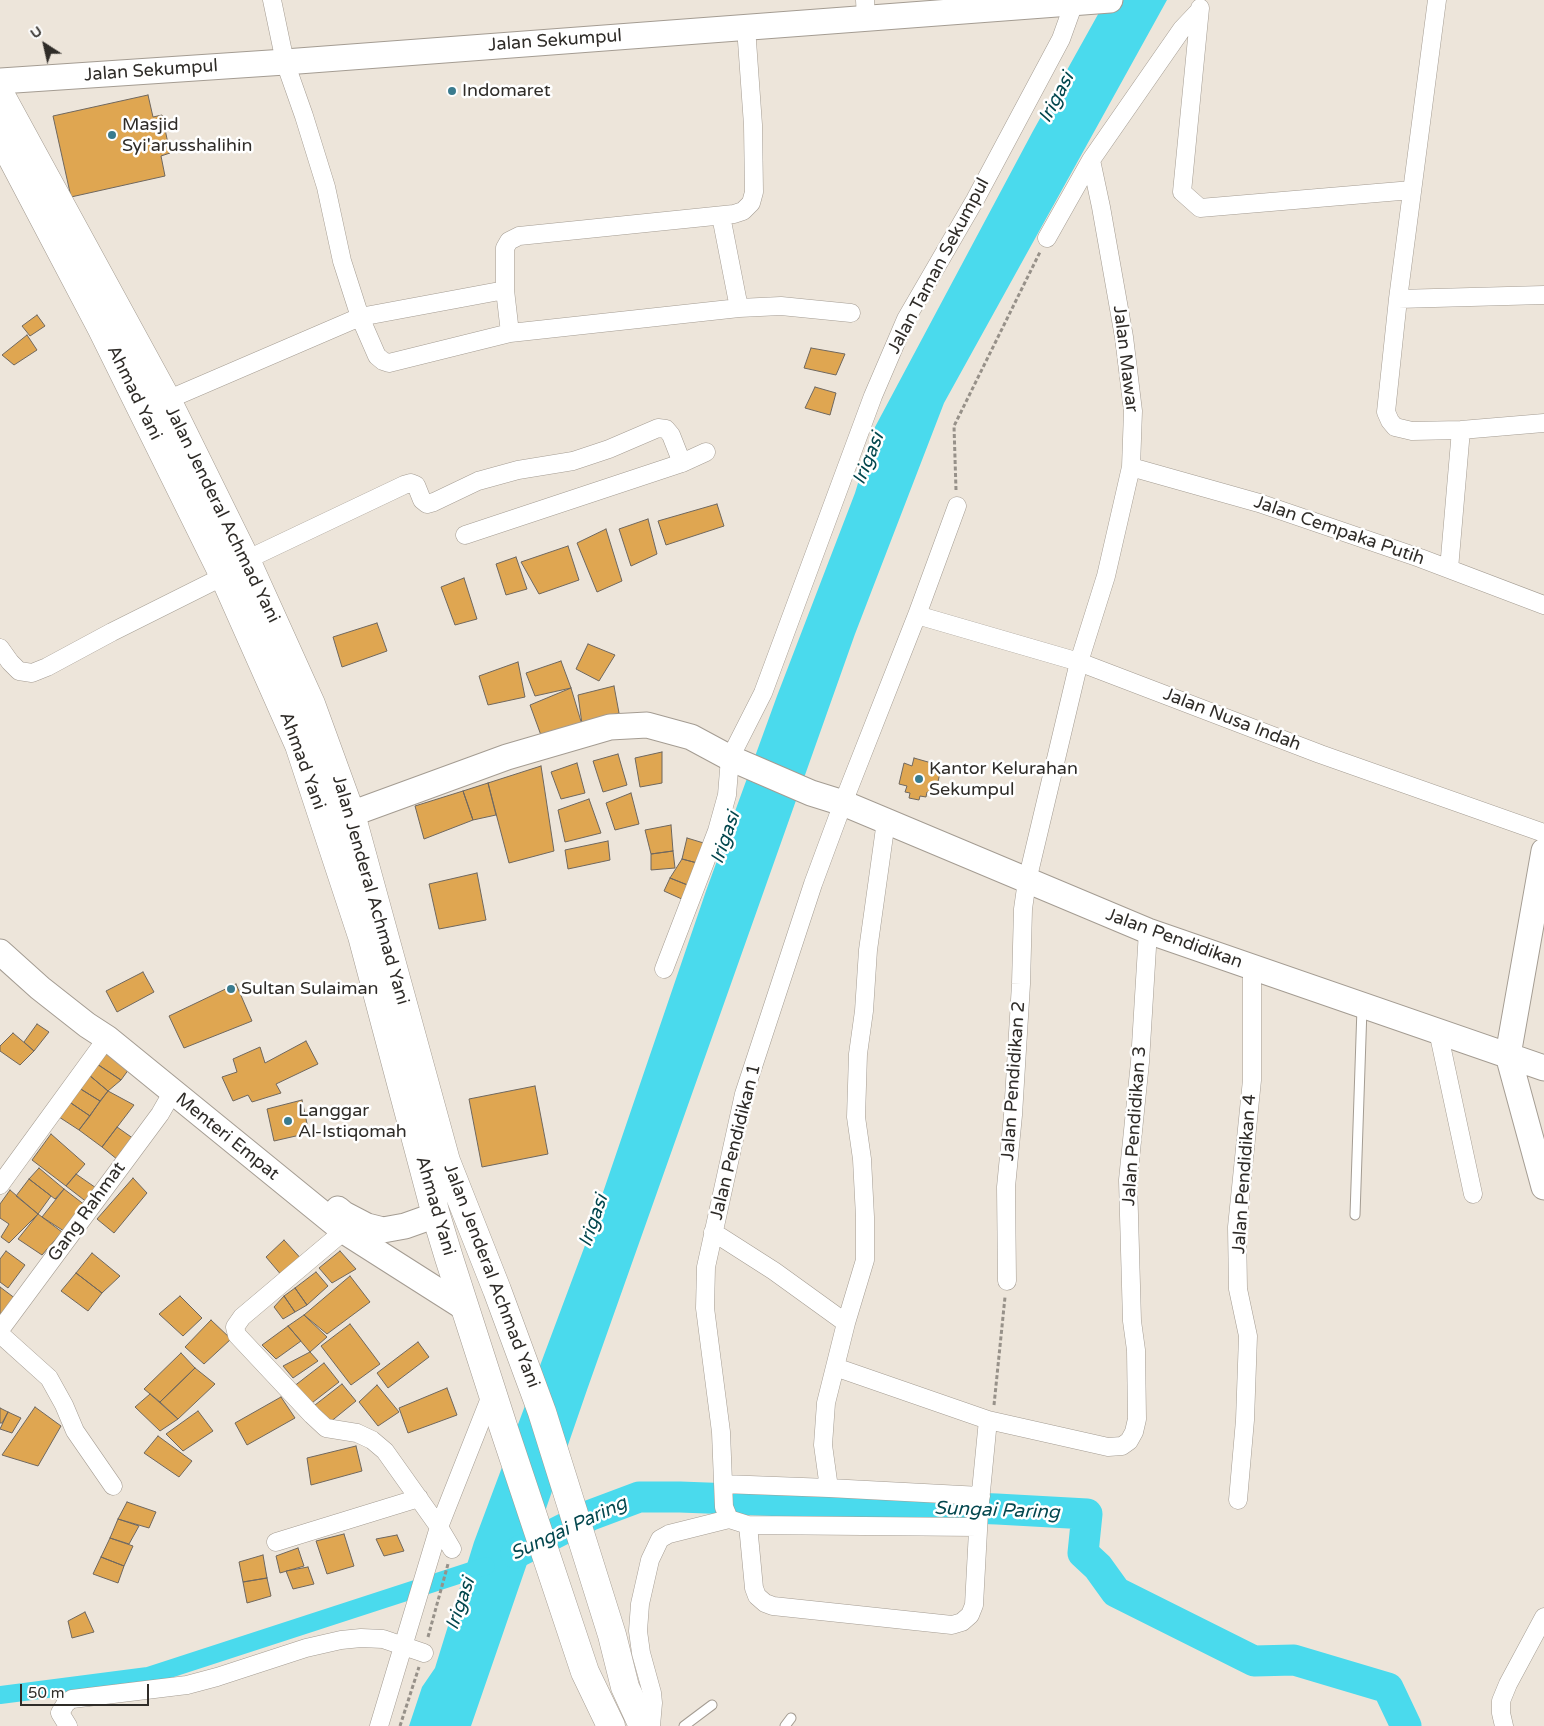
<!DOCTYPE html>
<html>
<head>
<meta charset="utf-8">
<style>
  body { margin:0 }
  #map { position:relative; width:1544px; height:1726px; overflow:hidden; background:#ede5da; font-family:"Varela Round",sans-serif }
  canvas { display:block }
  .north { position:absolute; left:20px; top:20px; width:50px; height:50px; -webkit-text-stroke:4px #fff; paint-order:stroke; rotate:325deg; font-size:14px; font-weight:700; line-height:20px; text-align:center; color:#2f2c28 }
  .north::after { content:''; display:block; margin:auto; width:18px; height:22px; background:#2f2c28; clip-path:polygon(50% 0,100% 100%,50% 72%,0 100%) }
  .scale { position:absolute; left:20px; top:1684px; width:129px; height:22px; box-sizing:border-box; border:2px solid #2f2c28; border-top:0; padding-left:6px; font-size:15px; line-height:18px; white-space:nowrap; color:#2f2c28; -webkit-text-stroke:4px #fff; paint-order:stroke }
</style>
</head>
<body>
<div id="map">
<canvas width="1544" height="1726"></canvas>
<div class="north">U</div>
<div class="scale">50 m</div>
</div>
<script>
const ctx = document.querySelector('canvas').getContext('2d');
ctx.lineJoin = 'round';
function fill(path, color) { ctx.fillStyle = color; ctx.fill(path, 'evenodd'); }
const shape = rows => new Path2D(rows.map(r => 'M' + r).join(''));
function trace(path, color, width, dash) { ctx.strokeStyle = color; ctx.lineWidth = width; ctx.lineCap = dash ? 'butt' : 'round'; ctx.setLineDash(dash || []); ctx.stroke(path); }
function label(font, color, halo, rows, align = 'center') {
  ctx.font = font + ' "Varela Round",sans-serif'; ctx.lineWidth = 5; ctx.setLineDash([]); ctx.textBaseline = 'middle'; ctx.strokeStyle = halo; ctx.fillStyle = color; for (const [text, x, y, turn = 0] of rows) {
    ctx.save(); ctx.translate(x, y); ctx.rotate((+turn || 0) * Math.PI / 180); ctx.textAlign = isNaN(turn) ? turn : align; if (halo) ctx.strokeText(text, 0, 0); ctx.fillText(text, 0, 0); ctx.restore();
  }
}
fill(shape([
  [1106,0,1167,0,944,403,855,634,588,1387,471,1726,409,1726,422,1687,435,1668,474,1542,584,1248,706,891,777,696,855,493,875,427,1033,131]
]), '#4adaed');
trace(shape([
  [0,1695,148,1676,486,1566]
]), '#4adaed', 18);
trace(shape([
  [516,1553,591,1515,639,1497,680,1497,997,1509,1087,1514,1083,1553,1098,1567,1116,1592,1254,1661,1294,1660,1388,1688,1406,1726]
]), '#4adaed', 31);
const building = shape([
  [148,95,153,117,162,115,170,153,161,156,165,176,71,197,53,116,148,95],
  [37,315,45,326,30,336,22,326,37,315],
  [27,335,37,350,14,365,2,355,27,335],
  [811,348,845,354,836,375,804,368,811,348],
  [815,387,836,393,830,415,805,408,815,387],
  [717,504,724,526,666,545,658,521,717,504],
  [648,519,657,554,631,566,619,529,648,519],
  [606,529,622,581,597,592,577,543,606,529],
  [568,546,579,580,539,594,521,562,568,546],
  [516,557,527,589,506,595,496,564,516,557],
  [464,578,477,619,455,625,441,587,464,578],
  [377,623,387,651,342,667,333,637,377,623],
  [588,644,615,655,599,681,576,669,588,644],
  [561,661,571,688,535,696,526,673,561,661],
  [518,662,525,697,488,705,479,676,518,662],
  [614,686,619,713,582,724,578,695,614,686],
  [571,688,583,728,542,738,530,705,571,688],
  [662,752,662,783,640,787,635,758,662,752],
  [618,754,627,785,603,792,593,761,618,754],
  [914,758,935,764,933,771,940,773,935,794,927,792,926,797,920,796,919,800,909,798,910,793,905,792,907,786,899,784,904,763,912,766,914,758],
  [577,763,585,793,561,799,551,772,577,763],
  [541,766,554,851,509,863,488,783,541,766],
  [488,783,496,815,473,820,463,791,488,783],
  [463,791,473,820,424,839,415,806,463,791],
  [631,793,639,824,615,830,606,803,631,793],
  [589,799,601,833,565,842,558,810,589,799],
  [671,825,673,851,651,854,645,830,671,825],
  [687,838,707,844,701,864,682,859,687,838],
  [608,841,610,860,568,869,565,850,608,841],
  [673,851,675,868,651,870,651,854,673,851],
  [682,859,701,864,690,886,670,878,682,859],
  [477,873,486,920,439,929,429,884,477,873],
  [670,878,690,886,684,900,664,891,670,878],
  [143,972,154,992,117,1012,106,991,143,972],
  [236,984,252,1021,184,1048,169,1016,236,984],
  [37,1024,49,1032,34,1051,24,1042,37,1024],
  [13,1033,34,1051,20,1065,0,1051,0,1046,13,1033],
  [306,1041,318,1064,276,1084,281,1093,252,1102,248,1095,233,1101,222,1077,237,1072,233,1059,260,1047,265,1063,306,1041],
  [107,1052,129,1069,121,1080,97,1064,107,1052],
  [97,1064,121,1080,108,1091,89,1075,97,1064],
  [89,1075,108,1091,100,1101,79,1088,89,1075],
  [535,1086,548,1154,482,1167,469,1099,535,1086],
  [79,1088,100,1101,90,1116,68,1101,79,1088],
  [108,1091,134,1105,102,1147,79,1130,108,1091],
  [302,1100,309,1133,274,1141,267,1109,302,1100],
  [68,1101,90,1116,79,1130,59,1117,68,1101],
  [117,1127,134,1139,118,1160,102,1147,117,1127],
  [51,1134,85,1164,66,1186,32,1160,51,1134],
  [39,1168,64,1189,55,1199,29,1179,39,1168],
  [76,1174,99,1190,88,1203,66,1186,76,1174],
  [133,1178,147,1193,114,1233,97,1219,133,1178],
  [29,1179,51,1196,38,1214,16,1196,29,1179],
  [64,1189,90,1209,67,1233,42,1217,64,1189],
  [10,1190,38,1214,9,1243,1,1237,9,1224,0,1218,0,1204,10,1190],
  [38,1214,62,1232,42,1255,18,1239,38,1214],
  [284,1240,305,1263,283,1277,266,1257,284,1240],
  [6,1251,25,1265,8,1288,0,1282,0,1259,6,1251],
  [340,1251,356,1269,332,1283,319,1268,340,1251],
  [92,1253,120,1276,102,1293,76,1273,92,1253],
  [316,1272,328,1286,307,1305,295,1288,316,1272],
  [76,1273,102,1293,88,1311,61,1291,76,1273],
  [350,1276,370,1302,327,1334,304,1315,350,1276],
  [0,1287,16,1299,0,1315,0,1287],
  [295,1288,307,1305,295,1312,284,1296,295,1288],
  [180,1296,202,1318,183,1336,159,1314,180,1296],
  [284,1296,295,1312,283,1319,274,1307,284,1296],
  [304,1315,327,1337,310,1352,288,1326,304,1315],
  [211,1320,231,1339,204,1364,185,1347,211,1320],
  [350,1324,380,1364,351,1385,321,1346,350,1324],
  [288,1326,301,1341,276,1359,262,1345,288,1326],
  [418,1342,429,1357,388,1388,377,1373,418,1342],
  [310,1352,318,1361,293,1378,283,1366,310,1352],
  [181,1353,195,1368,160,1402,144,1389,181,1353],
  [324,1363,339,1382,308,1406,293,1387,324,1363],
  [195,1368,215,1384,178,1419,160,1402,195,1368],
  [342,1384,356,1401,329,1423,315,1405,342,1384],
  [377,1385,399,1412,378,1426,359,1402,377,1385],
  [447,1388,457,1415,408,1433,399,1408,447,1388],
  [150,1394,178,1419,160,1431,135,1407,150,1394],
  [281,1397,295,1418,247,1445,235,1423,281,1397],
  [35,1407,61,1426,38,1466,2,1455,35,1407],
  [0,1408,8,1412,2,1423,0,1423,0,1408],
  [198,1411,213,1431,183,1451,166,1434,198,1411],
  [8,1412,21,1418,12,1433,0,1429,8,1412],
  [158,1436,192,1461,179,1477,144,1453,158,1436],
  [356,1446,362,1471,311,1485,307,1458,356,1446],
  [127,1502,156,1512,149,1528,118,1519,127,1502],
  [118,1519,139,1526,129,1544,110,1538,118,1519],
  [344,1534,354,1566,327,1574,316,1541,344,1534],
  [397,1535,404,1551,384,1556,376,1539,397,1535],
  [110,1538,133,1546,124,1566,101,1557,110,1538],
  [298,1548,304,1566,280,1573,276,1556,298,1548],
  [263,1555,267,1578,243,1582,239,1562,263,1555],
  [101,1557,124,1566,118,1583,93,1574,101,1557],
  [308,1567,314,1584,293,1589,286,1571,308,1567],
  [267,1578,271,1596,247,1603,243,1582,267,1578],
  [85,1612,94,1632,72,1638,68,1621,85,1612]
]);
fill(building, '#dfa651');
trace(building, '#6f675e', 1);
const lane = shape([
  [1355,1215,1362,1008],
  [684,1726,712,1705],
  [785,1726,791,1718]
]);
const street = shape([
  [272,0,285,62,304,116,326,187,342,261,360,317,377,356,383,361,389,363,510,333,739,308,781,306,851,313],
  [865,0,866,18],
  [1437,0,1398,299,1386,412,1390,421,1395,427,1412,431,1461,430,1544,423],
  [1200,8,1182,192,1200,208,1412,190],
  [721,216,739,308],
  [1047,238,1091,160],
  [1398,299,1544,295],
  [510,333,505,290,505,248,509,241,519,236,734,214,743,211,751,203,754,192,753,125,746,27],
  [167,400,360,317,505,290],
  [1131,467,1259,503,1420,558,1544,605],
  [465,535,682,463,706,452],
  [246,560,404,485,411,483,416,485,422,500,427,504,434,502,478,481,518,470,573,461,609,449,658,428,666,429,671,435,682,463],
  [1449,569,1461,430],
  [917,615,1079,662,1320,754,1544,833],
  [0,648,10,662,19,671,32,673,47,667,112,632,224,576],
  [664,969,717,831,727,795,730,758,763,693,873,396,906,319,975,200,1061,39,1075,0],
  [1438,1031,1473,1194],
  [0,1185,107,1038],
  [344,1231,242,1317,235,1327,237,1335,312,1415,326,1428,357,1433,372,1440,385,1451,439,1527,452,1549],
  [713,1232,774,1271,846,1323],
  [1007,1281,1006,1187,1013,1115,1021,984,1023,909,1027,881,1079,662,1106,576,1131,467,1133,411,1124,337,1101,207,1091,160,1182,29,1199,11],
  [0,1330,160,1114,172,1093],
  [0,1334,49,1378,64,1405,75,1431,113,1486],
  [835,1367,988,1420,1108,1447,1122,1446,1129,1441,1134,1432,1137,1419,1136,1350,1132,1321,1128,1180,1140,1062,1148,931],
  [723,1484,829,1488,981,1496],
  [829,1488,823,1445,826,1403,846,1323,865,1260,865,1217,862,1159,856,1117,858,1054,864,1011,868,950,886,821],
  [1238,1500,1245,1420,1248,1336,1238,1289,1237,1227,1252,1080,1252,967],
  [729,1519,748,1525,754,1588,757,1596,765,1603,773,1606,952,1625,962,1622,970,1615,974,1605,979,1512,988,1420],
  [748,1525,978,1527],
  [276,1542,419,1498],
  [68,1726,60,1713,66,1703,72,1699,187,1685,217,1677,306,1648,341,1640,361,1638,383,1639,424,1653],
  [379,1726,439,1527,492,1393],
  [651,1726,653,1703,652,1693,641,1653,638,1631,640,1604,650,1560,660,1539,669,1534,729,1519,724,1507,721,1432,705,1308,706,1267,744,1094,813,884,843,803,917,615,957,506],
  [1504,1726,1501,1713,1501,1701,1508,1684,1544,1617]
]);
const secondary = shape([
  [0,81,285,62,1110,0],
  [351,814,507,757,610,727,647,725,691,737,730,758,811,793,843,803,886,821,1148,931,1544,1068],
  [1544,851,1508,1055,1544,1187],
  [0,952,40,988,87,1025,107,1038,344,1231,465,1308],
  [338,1209,344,1214,367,1226,383,1230,405,1226,436,1215]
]);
const highway = shape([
  [0,94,167,400,246,560,311,704,351,814,446,1161,497,1290,542,1412,612,1635,625,1687,643,1726],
  [0,135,102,329,224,576,299,745,362,936,436,1215,449,1258,503,1426,585,1672,611,1726]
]);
trace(lane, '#a49c92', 11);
trace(street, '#a49c92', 19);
trace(secondary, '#a49c92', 27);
trace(highway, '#a49c92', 29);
trace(shape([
  [956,490,954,426,1040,252],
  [994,1405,1005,1297],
  [428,1637,448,1564],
  [400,1726,419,1667]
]), '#979189', 3, [4, 2.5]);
trace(lane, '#fff', 9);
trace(street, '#fff', 18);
trace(secondary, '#fff', 25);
trace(highway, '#fff', 28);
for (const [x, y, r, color] of [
  [452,91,5,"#3a7b8e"],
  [112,135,5,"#3a7b8e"],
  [919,779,5,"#3a7b8e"],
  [231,989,5,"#3a7b8e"],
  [288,1121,5,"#3a7b8e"]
]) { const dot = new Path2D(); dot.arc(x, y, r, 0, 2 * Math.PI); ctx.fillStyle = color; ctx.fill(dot); trace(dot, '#fff', 2); }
label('18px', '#2f2c28', '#fff', [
  ["Jalan Sekumpul",555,41,-4],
  ["Jalan Sekumpul",151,71,-4],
  ["Jalan Taman Sekumpul",939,266,-62],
  ["Jalan Mawar",1125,359,83],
  ["Ahmad Yani",134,393,64],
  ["Jalan Jenderal Achmad Yani",222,515,64],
  ["Jalan Cempaka Putih",1339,531,19],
  ["Jalan Nusa Indah",1232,720,21],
  ["Ahmad Yani",302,761,70],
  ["Jalan Jenderal Achmad Yani",370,890,74],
  ["Jalan Pendidikan",1174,939,20],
  ["Jalan Pendidikan 2",1014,1081,-86],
  ["Jalan Pendidikan 3",1135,1126,-86],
  ["Menteri Empat",227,1137,39],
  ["Jalan Pendidikan 1",736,1142,-76],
  ["Jalan Pendidikan 4",1245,1174,-86],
  ["Ahmad Yani",435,1206,74],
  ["Gang Rahmat",87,1212,-54],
  ["Jalan Jenderal Achmad Yani",491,1276,69]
]);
label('18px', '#2f2c28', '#fff', [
  ["Indomaret",462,91],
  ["Masjid",122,125],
  ["Syi'arusshalihin",122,146],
  ["Kantor Kelurahan",929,769],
  ["Sekumpul",929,790],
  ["Sultan Sulaiman",241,989],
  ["Langgar",298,1111],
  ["Al-Istiqomah",298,1132]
], 'left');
label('italic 19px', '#03474e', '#fff', [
  ["Irigasi",1057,98,-62],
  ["Irigasi",869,459,-68],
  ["Irigasi",726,838,-71],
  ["Irigasi",594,1221,-71],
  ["Sungai Paring",997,1511,2],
  ["Sungai Paring",569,1529,-25],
  ["Irigasi",461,1604,-71]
]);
</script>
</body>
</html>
